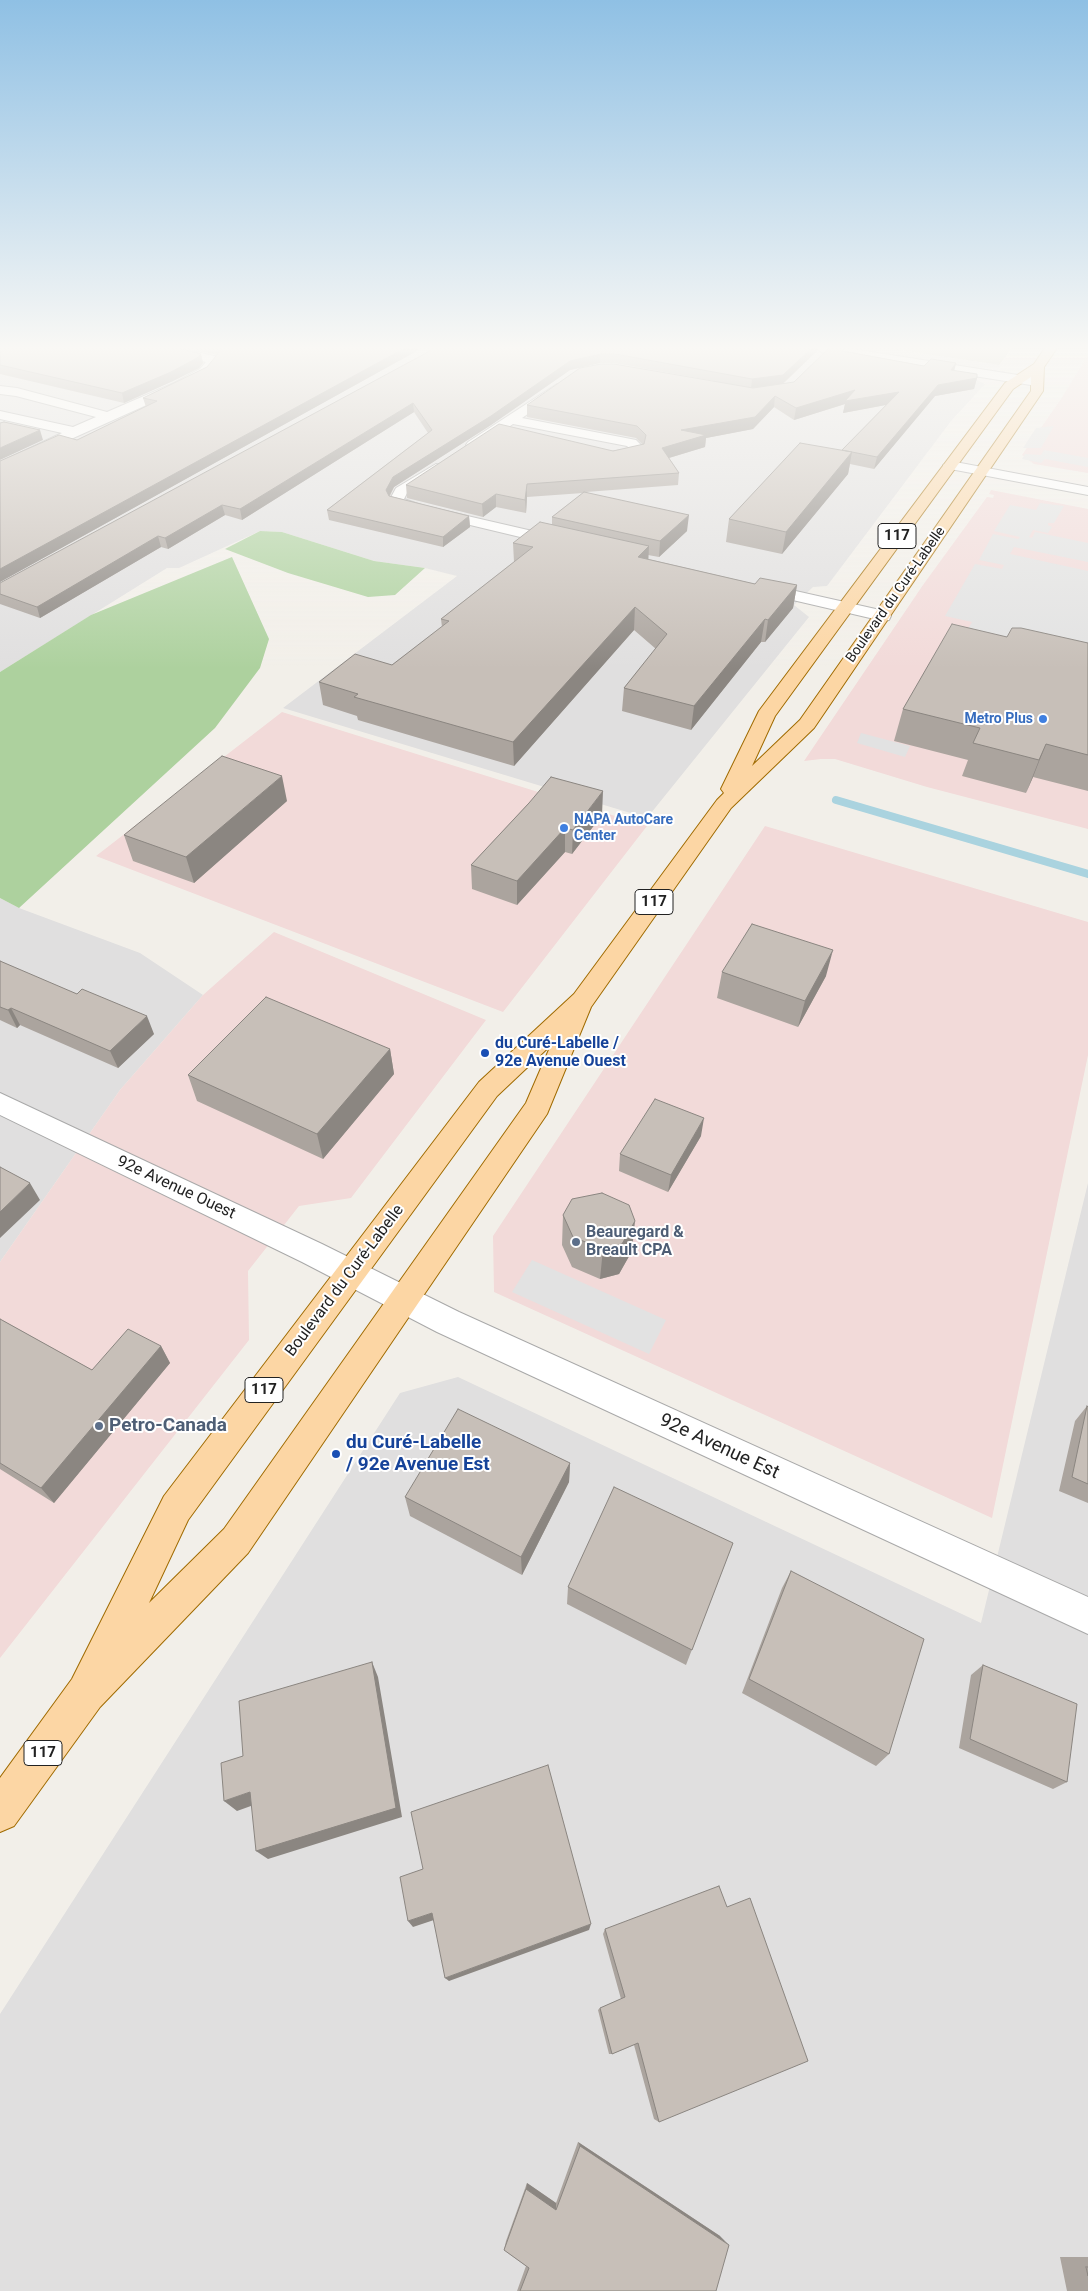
<!DOCTYPE html>
<html>
<head>
<meta charset="utf-8">
<style>
  body { margin:0 }
  canvas { display:block; background:#f2efe9 }
</style>
</head>
<body>
<canvas width="1088" height="2291"></canvas>
<script>
const ctx = document.querySelector('canvas').getContext('2d');
ctx.lineJoin = 'round';
function fill(path, color) { ctx.fillStyle = color; ctx.fill(path, 'evenodd'); }
const shape = rows => new Path2D(rows.map(r => 'M' + r).join(''));
function trace(path, color, width, dash) { ctx.strokeStyle = color; ctx.lineWidth = width; ctx.lineCap = dash ? 'butt' : 'round'; ctx.setLineDash(dash || []); ctx.stroke(path); }
function label(font, color, halo, rows, align = 'center') {
  ctx.font = font + ' Roboto,sans-serif'; ctx.lineWidth = 4; ctx.setLineDash([]); ctx.textBaseline = 'middle'; ctx.strokeStyle = halo; ctx.fillStyle = color; for (const [text, x, y, turn = 0] of rows) {
    ctx.save(); ctx.translate(x, y); ctx.rotate((+turn || 0) * Math.PI / 180); ctx.textAlign = isNaN(turn) ? turn : align; if (halo) ctx.strokeText(text, 0, 0); ctx.fillText(text, 0, 0); ctx.restore();
  }
}
fill(shape([
  [0,348,887,348,999,365,1000,368,977,367,974,379,985,384,951,421,827,586,813,587,794,605,809,617,647,818,283,708,457,576,425,568,374,561,282,532,260,531,179,568,167,568,0,672],
  [0,898,19,908,140,953,203,995,120,1090,0,1262],
  [1088,1183,1088,2291,0,2291,0,2014,400,1393,458,1377,981,1623]
]), '#e0dfdf');
fill(shape([
  [1088,355,1088,473,1034,464,1022,455,1061,399],
  [991,490,1088,509,1088,829,927,787,835,759,821,759,804,761,923,585,987,497,993,498,994,495,989,494],
  [282,712,647,826,503,1012,96,856],
  [765,826,1088,922,1088,1055,992,1518,494,1292,493,1236],
  [274,932,486,1020,351,1198,299,1206,248,1271,249,1340,0,1658,0,1262,120,1090,203,995]
]), '#f2dad9');
fill(shape([
  [887,348,1012,348,999,365]
]), '#c7c7b4');
fill(shape([
  [260,531,282,532,374,561,425,568,395,595,368,597,288,573,225,549],
  [232,557,269,639,260,668,215,728,19,908,0,898,0,672,91,615]
]), '#add19e');
fill(shape([
  [1054,426,1041,448,1023,448,1036,428],
  [1044,450,1088,458,1088,467,1045,459,1041,463,1022,459,1025,454,1041,455],
  [1040,503,1064,506,1054,523,1048,523,1048,525,1052,527,1048,533,1033,530,1029,537,1032,538,1035,532,1088,543,1088,562,1014,547,1010,554,1088,571,1088,656,968,629,972,622,945,616,975,564,1002,569,1004,565,979,560,993,534,1018,539,1020,537,994,531,1010,505,1036,510],
  [861,733,910,746,905,757,857,743],
  [532,1260,666,1320,649,1354,512,1292]
]), '#e2e2e2');
trace(shape([
  [836,800,1088,874]
]), '#aad3df', 8);
const minor = shape([
  [157,348,179,348,218,357,220,360,208,375,182,389,0,471,0,462,62,433,0,419,0,411,73,427,96,417,16,396,0,394,0,386,17,388,107,412,174,383,200,369,206,362,159,350,157,348],
  [557,384,561,385,563,388,561,391,522,418,636,440,644,448,641,456,608,460,603,459,601,456,603,453,630,449,627,446,513,424,478,448,468,448,466,445,468,442,557,384],
  [950,461,1088,487,1088,495,945,468,943,465,950,461],
  [436,464,441,465,443,468,441,471,407,493,404,499,424,506,567,539,570,542,567,545,562,547,420,513,391,504,389,501,396,488,436,464],
  [760,583,889,612,891,616,889,620,883,621,754,591,752,588,754,585,760,583],
  [0,1093,322,1244,459,1312,1088,1597,1088,1634,437,1332,302,1262,0,1115,0,1093]
]);
const tertiary = shape([
  [816,348,846,348,1037,378,1043,382,1037,386,822,352,816,348]
]);
const primary = shape([
  [1045,348,1057,348,1044,367,1043,391,814,728,731,808,591,1007,547,1114,248,1553,100,1707,14,1826,0,1832,0,1778,72,1679,164,1496,479,1082,574,994,717,800,724,793,721,789,759,711,1005,383,1034,364,1045,348],
  [1031,377,1031,391,800,720,752,766,775,716,1013,389,1031,377],
  [551,1045,526,1103,224,1529,149,1603,188,1520,497,1096,551,1045]
]);
trace(minor, '#a9a9a9', 2);
trace(tertiary, '#a9a9a9', 2);
trace(primary, '#a06b00', 2);
fill(minor, '#fff');
fill(tertiary, '#fff');
fill(primary, '#fcd6a4');
fill(shape([
  [0,348,201,354,203,363,199,368,173,381,124,403,0,374],
  [188,348,422,348,0,582,0,461,77,440,146,407,143,398,207,367,217,355],
  [432,348,818,348,817,351,783,384,794,382,846,351,924,366,956,363,954,371,977,378,974,389,935,396,874,469,850,464,848,474,782,554,726,542,729,519,842,451,886,405,843,413,845,404,794,420,774,407,753,429,706,438,705,447,669,458,679,473,678,485,586,492,687,531,659,557,648,555,648,559,755,584,797,585,793,608,765,642,761,642,691,730,622,711,624,688,656,649,634,630,514,766,358,720,357,716,323,705,319,682,392,665,442,627,441,619,514,562,513,543,552,524,552,517,583,493,527,497,526,513,496,507,483,517,407,498,406,485,613,451,643,445,636,438,527,417,527,405,714,381,614,363,600,363,570,370,491,425,394,487,390,496,469,516,470,527,443,547,329,520,327,510,428,433,414,412,242,520,225,515,168,549,161,547,40,618,0,604,0,594,428,352],
  [1007,637,1088,643,1088,791,1033,777,1026,793,962,776,968,760,894,741,903,709],
  [287,801,194,883,133,861,124,835],
  [529,803,602,815,572,854,565,852,517,905,472,889,471,865],
  [0,961,154,1034,118,1068,20,1025,17,1028,0,1020],
  [722,972,826,976,798,1027,717,998],
  [390,1049,394,1074,323,1159,197,1101,188,1075],
  [701,1136,668,1192,619,1171,620,1154],
  [563,1215,632,1251,619,1274,600,1279,572,1267,562,1245],
  [0,1319,92,1370,161,1346,170,1363,54,1503,0,1469],
  [1087,1406,1088,1407,1088,1503,1059,1491,1075,1421],
  [570,1463,569,1482,522,1575,410,1516,405,1497],
  [733,1543,686,1665,567,1604,568,1587],
  [791,1571,889,1754,876,1766,742,1693,782,1588],
  [983,1665,1067,1782,1053,1789,959,1748,971,1675],
  [727,1907,659,2122,654,2119,634,2045,612,2054,609,2054,598,2010,600,2008,621,1999,603,1934,605,1929],
  [578,2142,720,2236,716,2291,517,2291,526,2266,504,2250,506,2241,527,2183,556,2203],
  [1060,2257,1088,2257,1088,2291,1067,2291]
]), '#aba49e');
fill(shape([
  [405,348,422,348,0,582,0,569],
  [812,348,818,348,817,351,782,384,751,388,752,379],
  [201,354,203,363,199,368,173,381,124,403,122,393],
  [600,354,600,363,570,370,491,425,394,487,387,500,386,490,393,477,570,361],
  [956,363,953,375,951,370],
  [977,378,974,389,935,396,874,469,877,457,938,385],
  [855,390,899,392,896,403,843,413,845,404,794,420,796,408],
  [775,396,774,407,753,429,706,438,705,447,662,460,662,448,681,430],
  [413,403,414,412,242,520,240,509],
  [40,430,43,440,0,460,0,448],
  [852,452,848,474,782,554,786,532],
  [527,484,527,497,526,513,525,500],
  [496,494,496,507,483,517,482,504],
  [222,505,225,515,168,549,165,538],
  [689,515,687,531,659,557,660,541],
  [469,516,470,527,443,547,443,537],
  [158,536,161,547,40,618,37,607],
  [649,546,648,568,638,557],
  [797,585,793,608,765,642,768,620],
  [635,607,634,630,514,766,513,742],
  [765,619,761,642,691,730,694,706],
  [1046,744,1033,777,1026,793,1039,760],
  [282,776,287,801,194,883,186,857],
  [603,791,602,815,572,854,573,830],
  [565,828,565,852,517,905,517,881],
  [833,950,826,976,798,1027,805,1001],
  [11,1008,20,1025,17,1028,8,1010],
  [147,1016,154,1034,118,1068,110,1051],
  [390,1049,394,1074,323,1159,317,1134],
  [704,1118,701,1136,668,1192,671,1175],
  [30,1183,40,1200,0,1238,0,1212],
  [635,1221,632,1251,619,1274,600,1279,603,1249],
  [161,1346,170,1363,54,1503,41,1488],
  [570,1463,569,1482,522,1575,521,1557],
  [372,1662,378,1677,402,1817,268,1859,256,1851],
  [250,1792,262,1802,237,1811,224,1801],
  [432,1913,437,1919,413,1927,408,1921],
  [591,1924,589,1930,449,1981,445,1978],
  [578,2142,720,2236,729,2245,580,2146],
  [527,2183,556,2203,556,2210,526,2189]
]), '#8b8681');
const building = shape([
  [0,348,178,348,201,354,197,358,171,372,122,393,0,365,0,348],
  [218,348,405,348,0,569,0,461,59,435,77,440,157,401,143,398,207,367,220,351,218,348],
  [432,348,812,348,783,375,752,379,615,354,600,354,570,361,491,416,393,477,386,490,389,496,469,516,443,537,327,510,432,430,413,403,240,509,222,505,165,538,158,536,37,607,0,594,0,583,428,352,432,348],
  [829,348,845,348,842,351,924,366,931,359,956,363,951,370,977,374,977,378,938,385,877,457,842,450,899,392,845,401,855,390,796,408,775,396,755,417,681,430,706,435,662,448,679,473,527,484,525,500,496,494,482,504,406,485,499,424,613,451,644,444,646,435,637,426,527,405,580,368,601,364,614,364,753,388,794,382,829,348],
  [4,422,40,430,0,448,0,423,4,422],
  [800,443,852,452,786,532,729,519,800,443],
  [584,492,689,515,660,541,552,517,584,492],
  [540,522,649,546,638,557,755,584,760,578,797,585,768,620,765,619,694,706,624,688,667,634,635,607,513,742,354,697,358,694,319,682,355,654,392,665,449,621,441,619,533,547,513,543,540,522],
  [952,624,1007,637,1012,628,1021,628,1088,643,1088,755,1046,744,1039,760,973,743,980,728,903,709,952,624],
  [222,756,282,776,186,857,124,835,222,756],
  [551,777,603,791,573,830,565,828,517,881,471,865,529,803,551,777],
  [752,924,833,950,805,1001,722,972,752,924],
  [0,961,77,994,82,989,147,1016,110,1051,11,1008,8,1010,0,1007,0,961],
  [266,997,390,1049,317,1134,188,1075,266,997],
  [655,1099,704,1118,671,1175,620,1154,655,1099],
  [0,1167,30,1183,0,1212,0,1167],
  [602,1193,629,1205,635,1221,622,1244,603,1249,573,1237,563,1215,572,1199,602,1193],
  [0,1319,92,1370,128,1329,161,1346,41,1488,0,1463,0,1319],
  [1087,1406,1088,1407,1088,1484,1072,1477,1087,1406],
  [458,1409,570,1463,521,1557,405,1497,458,1409],
  [614,1487,733,1543,692,1650,568,1587,614,1487],
  [791,1571,924,1639,889,1754,749,1679,791,1571],
  [372,1662,396,1808,256,1851,250,1792,224,1801,221,1763,243,1756,239,1701,372,1662],
  [983,1665,1077,1704,1067,1782,970,1739,983,1665],
  [548,1765,591,1924,445,1978,432,1913,408,1921,400,1877,423,1869,411,1812,548,1765],
  [719,1886,727,1907,750,1898,808,2061,659,2122,638,2043,612,2054,600,2008,625,1997,605,1929,719,1886],
  [580,2146,729,2245,716,2291,520,2291,529,2268,504,2250,526,2189,556,2210,580,2146],
  [1086,2267,1088,2267,1088,2276,1086,2267]
]);
fill(building, '#c7bfb8');
trace(building, '#8b8681', 1);
const sky = ctx.createLinearGradient(0, 0, 0, 669);
sky.addColorStop(0, '#8fc0e4');
sky.addColorStop(0.52, '#f9f8f5');
sky.addColorStop(1, '#f9f8f500');
ctx.fillStyle = sky;
ctx.fillRect(0, 0, 1088, 669);
for (const [x, y, r, color] of [
  [1043,719,5,"#3f7fe0"],
  [564,828,5,"#3f7fe0"],
  [485,1053,5,"#1a4fb4"],
  [576,1242,5,"#5c6f8a"],
  [99,1426,5,"#5c6f8a"],
  [336,1454,5,"#1a4fb4"]
]) { const dot = new Path2D(); dot.arc(x, y, r, 0, 2 * Math.PI); ctx.fillStyle = color; ctx.fill(dot); trace(dot, '#fff', 2); }
label('14px', '#222', '#fff', [
  ["Boulevard du Curé-Labelle",896,595,-55]
]);
label('bold 14px', '#366cbe', '#fff', [
  ["Metro Plus",1033,719],
  ["NAPA AutoCare",574,820,"left"],
  ["Center",574,836,"left"]
], 'right');
for (const [x, y, w] of [
  [897,536,38],
  [654,902,38],
  [264,1390,38],
  [43,1753,38]
]) { const box = new Path2D(); box.roundRect(x - w / 2, y - 12.5, w, 25, 4); ctx.fillStyle = '#fff'; ctx.fill(box); trace(box, '#222', 1); }
label('bold 15px', '#222', null, [
  ["117",897,536],
  ["117",654,902],
  ["117",264,1390],
  ["117",43,1753]
]);
label('bold 16px', '#164399', '#fff', [
  ["du Curé-Labelle /",495,1044],
  ["92e Avenue Ouest",495,1062]
], 'left');
label('16px', '#222', '#fff', [
  ["92e Avenue Ouest",176,1188,25],
  ["Boulevard du Curé-Labelle",345,1281,-53]
]);
label('bold 16px', '#4e5e75', '#fff', [
  ["Beauregard &",586,1233],
  ["Breault CPA",586,1251]
], 'left');
label('bold 19px', '#4e5e75', '#fff', [
  ["Petro-Canada",109,1426]
], 'left');
label('bold 19px', '#164399', '#fff', [
  ["du Curé-Labelle",346,1443],
  ["/ 92e Avenue Est",346,1465]
], 'left');
label('19px', '#222', '#fff', [
  ["92e Avenue Est",719,1447,25]
]);
</script>
</body>
</html>
